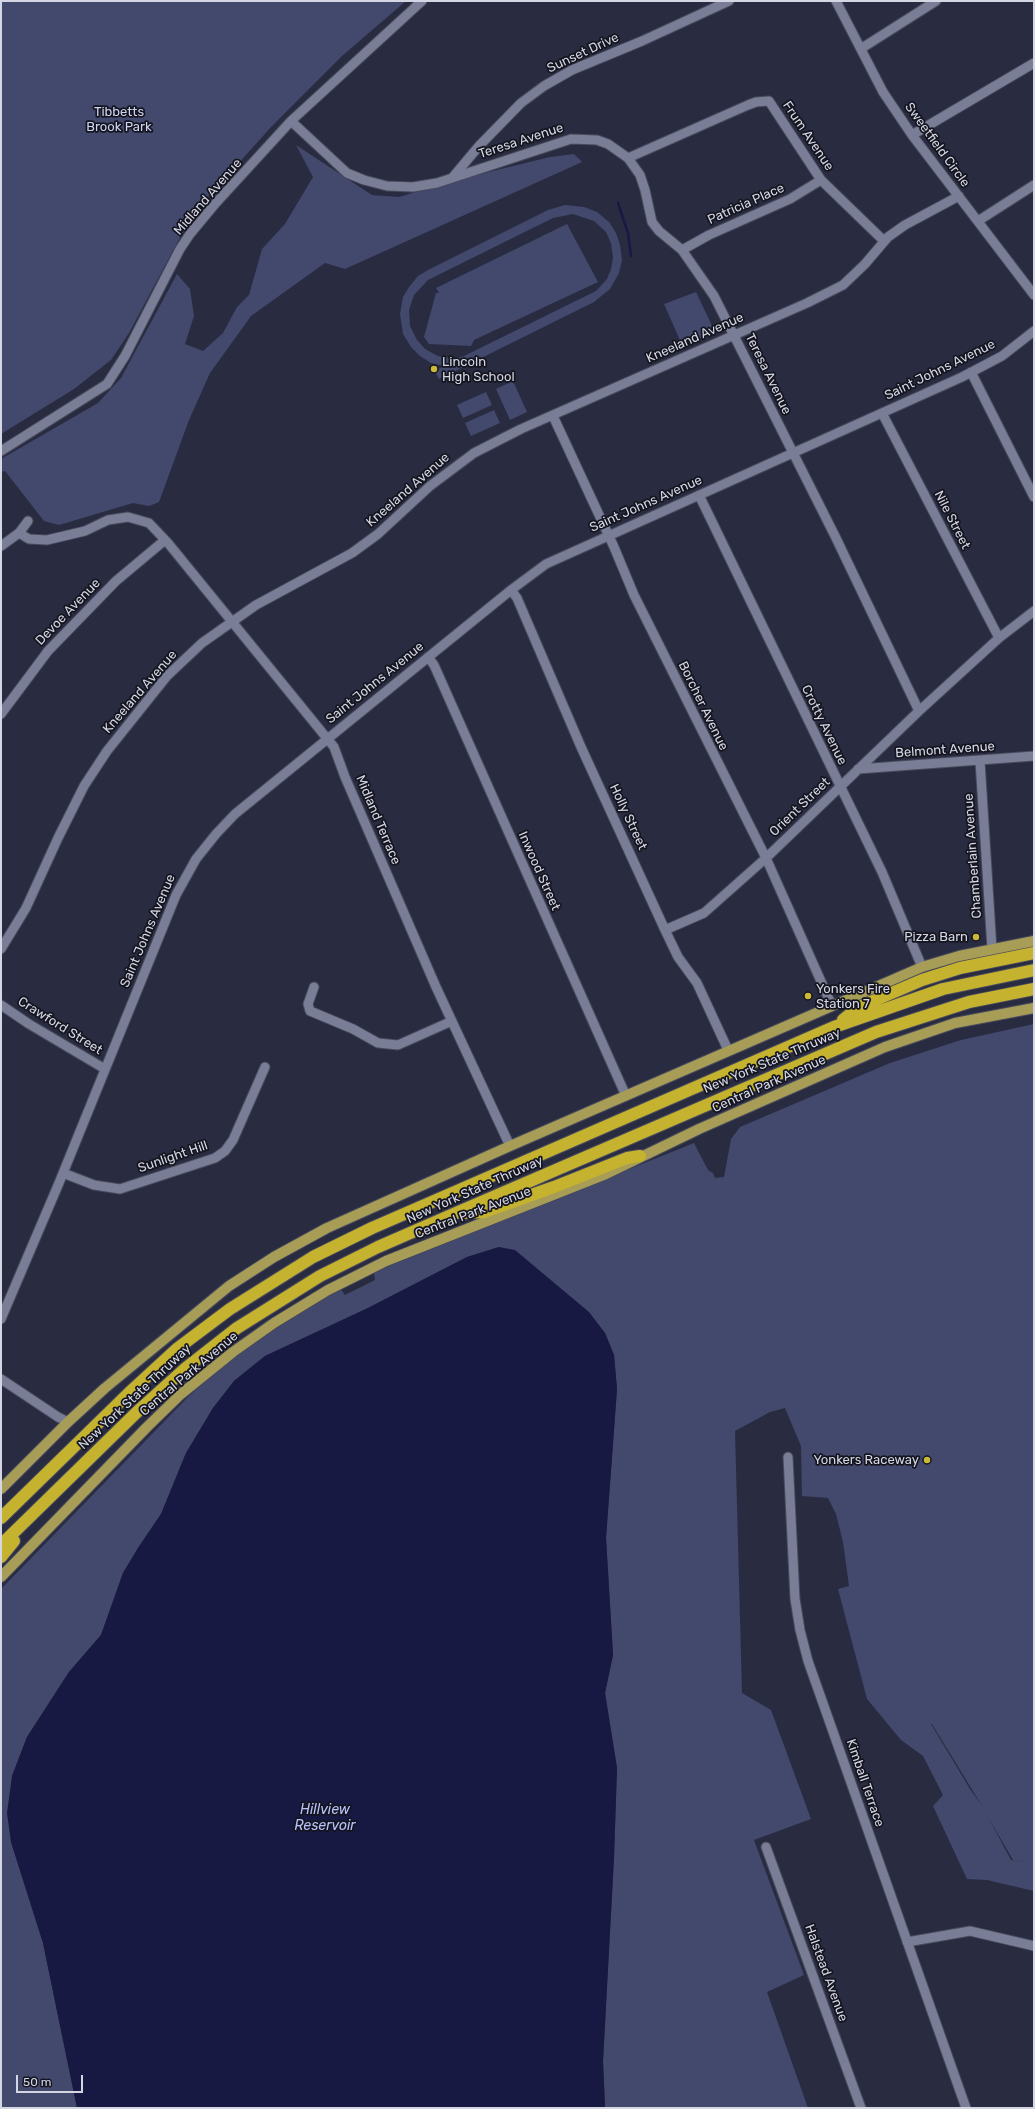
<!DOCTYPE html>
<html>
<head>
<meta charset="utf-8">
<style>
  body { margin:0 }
  #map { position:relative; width:1035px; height:2109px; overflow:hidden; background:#292c40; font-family:Rubik,sans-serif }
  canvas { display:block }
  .frame { position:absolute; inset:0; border:2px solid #d4d6e4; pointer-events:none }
  .scale { position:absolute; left:16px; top:2075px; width:67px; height:18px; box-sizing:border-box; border:2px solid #d4d6e4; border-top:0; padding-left:5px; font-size:12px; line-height:14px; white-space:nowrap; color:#d4d6e4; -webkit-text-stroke:3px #14151f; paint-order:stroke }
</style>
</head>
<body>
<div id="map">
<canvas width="1035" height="2109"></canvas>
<div class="frame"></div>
<div class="scale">50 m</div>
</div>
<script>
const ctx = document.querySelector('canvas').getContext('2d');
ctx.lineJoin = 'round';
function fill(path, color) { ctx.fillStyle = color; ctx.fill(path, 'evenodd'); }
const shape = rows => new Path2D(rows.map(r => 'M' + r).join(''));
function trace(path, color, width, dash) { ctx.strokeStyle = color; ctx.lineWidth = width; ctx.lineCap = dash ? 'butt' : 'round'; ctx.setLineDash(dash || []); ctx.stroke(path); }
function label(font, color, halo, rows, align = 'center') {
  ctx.font = font + ' Rubik,sans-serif'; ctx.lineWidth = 3.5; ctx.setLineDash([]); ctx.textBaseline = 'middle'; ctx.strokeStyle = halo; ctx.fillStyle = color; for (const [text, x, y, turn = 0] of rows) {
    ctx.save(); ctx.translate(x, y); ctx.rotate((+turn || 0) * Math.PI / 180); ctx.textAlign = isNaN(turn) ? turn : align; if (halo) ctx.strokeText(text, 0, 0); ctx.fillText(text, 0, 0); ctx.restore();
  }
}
fill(shape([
  [1,1,406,1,342,56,272,126,192,215,129,333,111,360,74,389,1,434],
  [296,145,372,195,399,197,456,180,550,157,574,154,582,162,345,269,325,263,251,316,210,373,189,420,159,502,149,506,133,503,59,525,44,521,5,471,1,472,1,459,98,403,121,378,177,274,190,289,194,316,185,344,203,351,223,333,237,307,249,295,262,249,285,224,313,177],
  [565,205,584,207,597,212,609,222,616,233,620,245,622,260,619,273,610,289,594,302,439,379,435,371,444,366,431,363,420,356,411,347,403,334,400,314,403,297,409,287,418,276,428,270,548,210],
  [573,214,594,221,606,232,611,243,613,258,611,269,607,279,596,291,462,357,450,358,438,356,425,349,417,340,410,326,409,310,414,295,428,280,553,218],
  [567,224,598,282,474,340,471,346,429,344,424,337,436,293,439,293,436,288],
  [696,292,715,332,683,347,664,304],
  [513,381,527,412,510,420,496,389],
  [486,392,492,405,463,418,457,405],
  [494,410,500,423,471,436,465,423],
  [1034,1024,1034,1891,987,1880,967,1879,933,1806,943,1795,923,1756,901,1740,867,1699,838,1589,849,1586,843,1542,836,1514,828,1498,802,1496,801,1446,785,1408,770,1412,735,1431,742,1693,771,1710,811,1819,754,1840,804,1975,767,1992,808,2108,605,2108,603,2061,614,1857,617,1768,605,1693,613,1655,606,1538,617,1389,614,1355,605,1333,499,1247,467,1257,368,1308,265,1356,234,1381,213,1408,186,1453,161,1514,138,1548,123,1573,101,1635,69,1672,27,1737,12,1776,11,1842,43,1943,77,2108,1,2108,1,1589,188,1397,233,1356,340,1288,345,1295,375,1280,374,1272,694,1143,708,1170,713,1173,715,1178,724,1177,731,1139,740,1127,890,1063,961,1040],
  [931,1724,932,1724,982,1806,970,1789],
  [988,1817,1013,1860,1025,1862,1011,1860]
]), '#43486d');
fill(shape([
  [499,1247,515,1250,589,1312,605,1333,614,1355,617,1389,606,1538,613,1655,605,1693,617,1768,614,1857,603,2061,605,2108,77,2108,43,1943,11,1842,7,1813,12,1776,27,1737,69,1672,101,1635,123,1573,138,1548,161,1514,186,1453,213,1408,234,1381,265,1356,368,1308,467,1257]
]), '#181942');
trace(shape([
  [618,203,628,233,631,256]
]), '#181942', 2.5);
const minor = shape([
  [836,1,883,92,912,135,1034,295],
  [862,48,936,1],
  [291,121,347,173,364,180,387,186,413,187,437,183,571,139,597,140,608,144,628,158,640,175,645,190,652,222,659,231,682,250,714,296,835,536,919,711],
  [912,135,1034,63],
  [628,158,748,105,756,102,769,101,821,180,884,241],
  [453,177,479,146,521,103,544,86,572,70,642,41,729,1],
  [978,221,1034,185],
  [682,250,709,235,790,199,821,180],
  [971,372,1034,497],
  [882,413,999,638],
  [553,416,614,547,634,595,766,858,832,1006],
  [1,451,107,384,125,356,180,249,190,234,215,204,291,121,422,1],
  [699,495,882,872,922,967],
  [19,533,28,521],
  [1,546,19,533,29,539,47,540,85,531,108,520,128,517,149,523,168,543,334,747,345,777,436,987,510,1146],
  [511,590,517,598,581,747,665,930,678,957,697,983,728,1050],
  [428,657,434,665,626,1096],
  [1,714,48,651,116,581,165,540],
  [980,761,992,949],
  [858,769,1034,756],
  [665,930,704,913,766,858,919,711,999,638,1034,611],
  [1,949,26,908,58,838,84,786,107,751,167,676,202,643,256,605,352,553,378,534,430,486,474,453,521,429,807,303,843,285,865,264,888,237,905,225,959,196],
  [314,987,308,1004,310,1011,353,1029,378,1043,398,1045,452,1021],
  [1,1005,29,1024,105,1069],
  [63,1173,94,1185,120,1189,215,1158,225,1151,233,1140,265,1067],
  [1,1319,59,1183,176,895,196,859,216,834,235,814,511,590,546,564,962,377,1002,356,1034,331],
  [1,1379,58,1417,68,1422],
  [788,1457,795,1599,800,1630,808,1661,966,2108],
  [766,1847,861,2108],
  [907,1942,970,1931,1034,1946]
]);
const major = shape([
  [1,1489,68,1422,105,1388,229,1286,274,1257,327,1228,510,1146,922,967,959,956,1034,941],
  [1,1577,147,1427,181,1394,233,1352,274,1323,328,1290,386,1261,606,1174,699,1129,885,1047,955,1023,1034,1008]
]);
const highway = shape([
  [843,1020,859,1007,922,980,960,968,1034,953],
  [463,1213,484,1212,554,1187,627,1158,640,1156],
  [1,1518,129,1393,178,1348,230,1309,313,1257,372,1228,834,1027,943,989,1034,970],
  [1,1545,137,1412,186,1368,237,1328,320,1276,378,1247,456,1213,876,1032,969,1002,1034,989],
  [1,1557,14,1541]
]);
trace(minor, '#484a5c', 11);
trace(major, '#484a5c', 12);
trace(highway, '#484a5c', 14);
trace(minor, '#797d95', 9);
trace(major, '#a79d57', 10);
trace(highway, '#c5b22e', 12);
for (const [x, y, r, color] of [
  [434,369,4,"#ccb938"],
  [976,937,4,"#ccb938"],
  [808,996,4,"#ccb938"],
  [927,1460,4,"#ccb938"]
]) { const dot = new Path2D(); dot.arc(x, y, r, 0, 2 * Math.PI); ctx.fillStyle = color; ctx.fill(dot); trace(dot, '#14151f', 1.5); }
label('13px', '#d4d6e4', '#14151f', [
  ["Sunset Drive",583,53,-25],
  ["Frum Avenue",808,136,56],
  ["Teresa Avenue",521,141,-18],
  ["Sweetfield Circle",937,145,54],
  ["Midland Avenue",208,197,-49],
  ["Patricia Place",746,204,-24],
  ["Kneeland Avenue",695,338,-24],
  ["Saint Johns Avenue",940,370,-26],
  ["Teresa Avenue",768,374,64],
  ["Kneeland Avenue",408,490,-41],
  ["Saint Johns Avenue",646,504,-24],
  ["Nile Street",952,520,63],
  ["Devoe Avenue",68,612,-46],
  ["Saint Johns Avenue",375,683,-39],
  ["Kneeland Avenue",140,692,-49],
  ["Borcher Avenue",703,706,64],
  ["Crotty Avenue",824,725,64],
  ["Belmont Avenue",945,750,-4],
  ["Orient Street",800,807,-44],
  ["Holly Street",628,817,65],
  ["Midland Terrace",378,820,67],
  ["Chamberlain Avenue",973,856,-94],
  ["Inwood Street",539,871,66],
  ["Saint Johns Avenue",148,931,-67],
  ["Crawford Street",60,1026,32],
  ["New York State Thruway",772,1061,-23],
  ["Central Park Avenue",769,1084,-24],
  ["Sunlight Hill",173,1157,-19],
  ["New York State Thruway",475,1190,-24],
  ["Central Park Avenue",473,1213,-21],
  ["Central Park Avenue",189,1374,-40],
  ["New York State Thruway",135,1397,-43],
  ["Kimball Terrace",865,1783,71],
  ["Halstead Avenue",826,1973,70]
]);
label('13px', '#ced4f2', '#14151f', [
  ["Tibbetts",119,112],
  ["Brook Park",119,127]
]);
label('13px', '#d4d6e4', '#14151f', [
  ["Lincoln",442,362],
  ["High School",442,377],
  ["Pizza Barn",968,937,"right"],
  ["Yonkers Fire",816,989],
  ["Station 7",816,1004],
  ["Yonkers Raceway",919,1460,"right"]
], 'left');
label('italic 14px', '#b9c2fe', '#14151f', [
  ["Hillview",325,1810],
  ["Reservoir",325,1826]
]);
</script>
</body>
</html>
